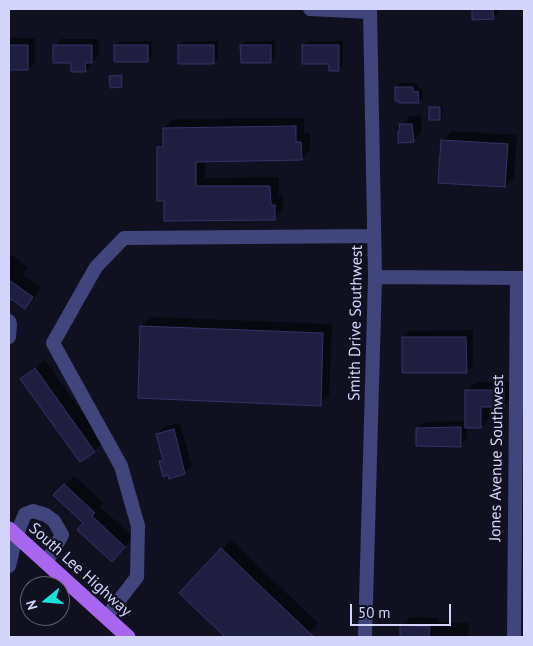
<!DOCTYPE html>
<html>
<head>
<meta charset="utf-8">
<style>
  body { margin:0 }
  #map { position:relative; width:533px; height:646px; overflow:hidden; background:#101021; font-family:"PT Sans",sans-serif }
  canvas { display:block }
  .frame { position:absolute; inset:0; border:10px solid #d4d5fa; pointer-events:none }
  .north { position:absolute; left:20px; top:576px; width:50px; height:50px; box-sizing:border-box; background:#101021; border:1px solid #5e5f78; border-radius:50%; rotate:253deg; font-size:14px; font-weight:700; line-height:20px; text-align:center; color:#d4d5fa }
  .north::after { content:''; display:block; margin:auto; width:18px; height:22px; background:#18e2da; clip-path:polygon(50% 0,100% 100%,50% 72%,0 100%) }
  .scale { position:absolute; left:350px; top:604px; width:101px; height:22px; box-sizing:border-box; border:2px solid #d4d5fa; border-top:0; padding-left:6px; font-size:15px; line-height:18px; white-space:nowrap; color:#d4d5fa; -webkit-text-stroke:4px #101021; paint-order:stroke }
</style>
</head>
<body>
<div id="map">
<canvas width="533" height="646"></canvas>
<div class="frame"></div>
<div class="north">N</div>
<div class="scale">50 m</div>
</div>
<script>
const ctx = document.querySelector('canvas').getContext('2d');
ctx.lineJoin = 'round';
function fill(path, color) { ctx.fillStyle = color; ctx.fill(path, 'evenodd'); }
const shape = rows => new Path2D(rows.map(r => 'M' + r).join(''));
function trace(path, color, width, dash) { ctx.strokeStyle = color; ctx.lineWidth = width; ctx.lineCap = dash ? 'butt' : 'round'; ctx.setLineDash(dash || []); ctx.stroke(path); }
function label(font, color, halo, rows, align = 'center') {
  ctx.font = font + ' "PT Sans",sans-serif'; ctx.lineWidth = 4.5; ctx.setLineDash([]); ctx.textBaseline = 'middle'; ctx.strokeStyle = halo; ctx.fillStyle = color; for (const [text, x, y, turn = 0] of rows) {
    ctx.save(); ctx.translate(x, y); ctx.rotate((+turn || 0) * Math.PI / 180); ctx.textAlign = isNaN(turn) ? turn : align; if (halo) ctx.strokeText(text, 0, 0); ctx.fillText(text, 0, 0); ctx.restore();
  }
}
fill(shape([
  [473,9,498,9,498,14,493,18,474,19],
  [9,38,35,38,35,62,28,69,9,69],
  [61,39,99,39,99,54,85,71,54,46],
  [120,41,152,41,152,56,147,61,116,46],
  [184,41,218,41,218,58,213,63,179,46],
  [246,41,275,41,275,57,270,62,242,45],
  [308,41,343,41,343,65,339,69,303,45],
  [123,74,124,84,122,86,110,77,112,75],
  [400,83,417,83,418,88,422,88,423,97,418,102,396,88],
  [433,106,442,106,442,117,440,119,431,108],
  [421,115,422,131,413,141,399,131,401,129,401,125,410,116],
  [304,118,304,133,310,133,310,150,301,159,205,160,205,178,279,177,279,196,283,196,283,209,274,219,165,199,158,148,165,141,164,128,174,119],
  [452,131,517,135,514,177,505,186,440,182,442,140],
  [9,253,28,267,23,275,41,287,34,298,25,307,9,296],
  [151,317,332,324,329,395,320,404,142,326],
  [473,330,473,365,466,372,403,338,410,331],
  [45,360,103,442,94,451,21,379,31,370],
  [476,382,512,382,512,397,503,406,490,406,490,418,481,427,467,427,467,438,460,445,417,429,424,422,467,421,467,391],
  [180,423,192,466,185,473,160,461,163,458,157,434,164,427],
  [74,476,104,503,100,507,134,537,121,551,85,523,55,495],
  [231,540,318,623,305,637,227,637,181,593],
  [411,617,439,618,438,622,469,623,468,637,401,637,401,626]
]), '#0007');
const building = shape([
  [472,9,493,9,494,19,472,20,472,9],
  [9,45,28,45,28,70,9,70,9,45],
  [53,45,92,45,92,63,85,63,86,72,71,72,71,63,53,63,53,45],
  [114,45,148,45,148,62,114,62,114,45],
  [178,45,214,45,214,64,178,64,178,45],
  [240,45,271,45,271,63,241,63,240,45],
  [302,45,339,45,339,71,329,71,329,64,302,64,302,45],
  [122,75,122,87,110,88,109,76,122,75],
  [395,87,413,87,413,92,418,91,419,103,399,103,399,101,395,101,395,87],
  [429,107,440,107,440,120,429,120,429,107],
  [399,124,412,124,414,142,398,143,398,131,400,130,399,124],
  [296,126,296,142,301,142,302,160,196,162,196,186,270,186,271,205,275,205,275,220,164,221,164,201,157,201,157,147,163,147,163,128,296,126],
  [441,140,508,144,505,187,438,183,441,140],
  [9,280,33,297,25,309,9,298,9,280],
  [140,326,323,333,321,406,138,398,140,326],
  [402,337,466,337,467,373,402,373,402,337],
  [35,368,95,452,80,462,20,379,35,368],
  [465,390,504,390,504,407,481,407,481,428,465,428,465,390],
  [461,427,461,447,416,446,416,428,461,427],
  [174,429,185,474,169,479,168,475,163,477,159,461,163,460,156,434,174,429],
  [64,484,95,513,92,516,125,547,112,562,77,530,83,523,53,495,64,484],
  [221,548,254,580,314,637,225,637,179,593,221,548],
  [400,625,430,627,429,637,400,637,400,625]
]);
fill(building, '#201e40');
trace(building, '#353269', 1);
trace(shape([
  [310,9,370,12],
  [375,277,524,278],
  [9,321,10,324,9,337],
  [9,566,16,536,25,514,33,511,46,515,54,521,62,535,46,563],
  [106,617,137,577,138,526,121,466,53,343,96,267,124,238,374,236],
  [365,637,375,277,370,9],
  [514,637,517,278]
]), '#40467b', 14);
trace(shape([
  [9,529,128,637]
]), '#a866ef', 15);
label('16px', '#d4d5fa', '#101021', [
  ["Smith Drive Southwest",356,323,-89],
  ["Jones Avenue Southwest",497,458,-89],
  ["South Lee Highway",80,570,42]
]);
</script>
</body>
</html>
